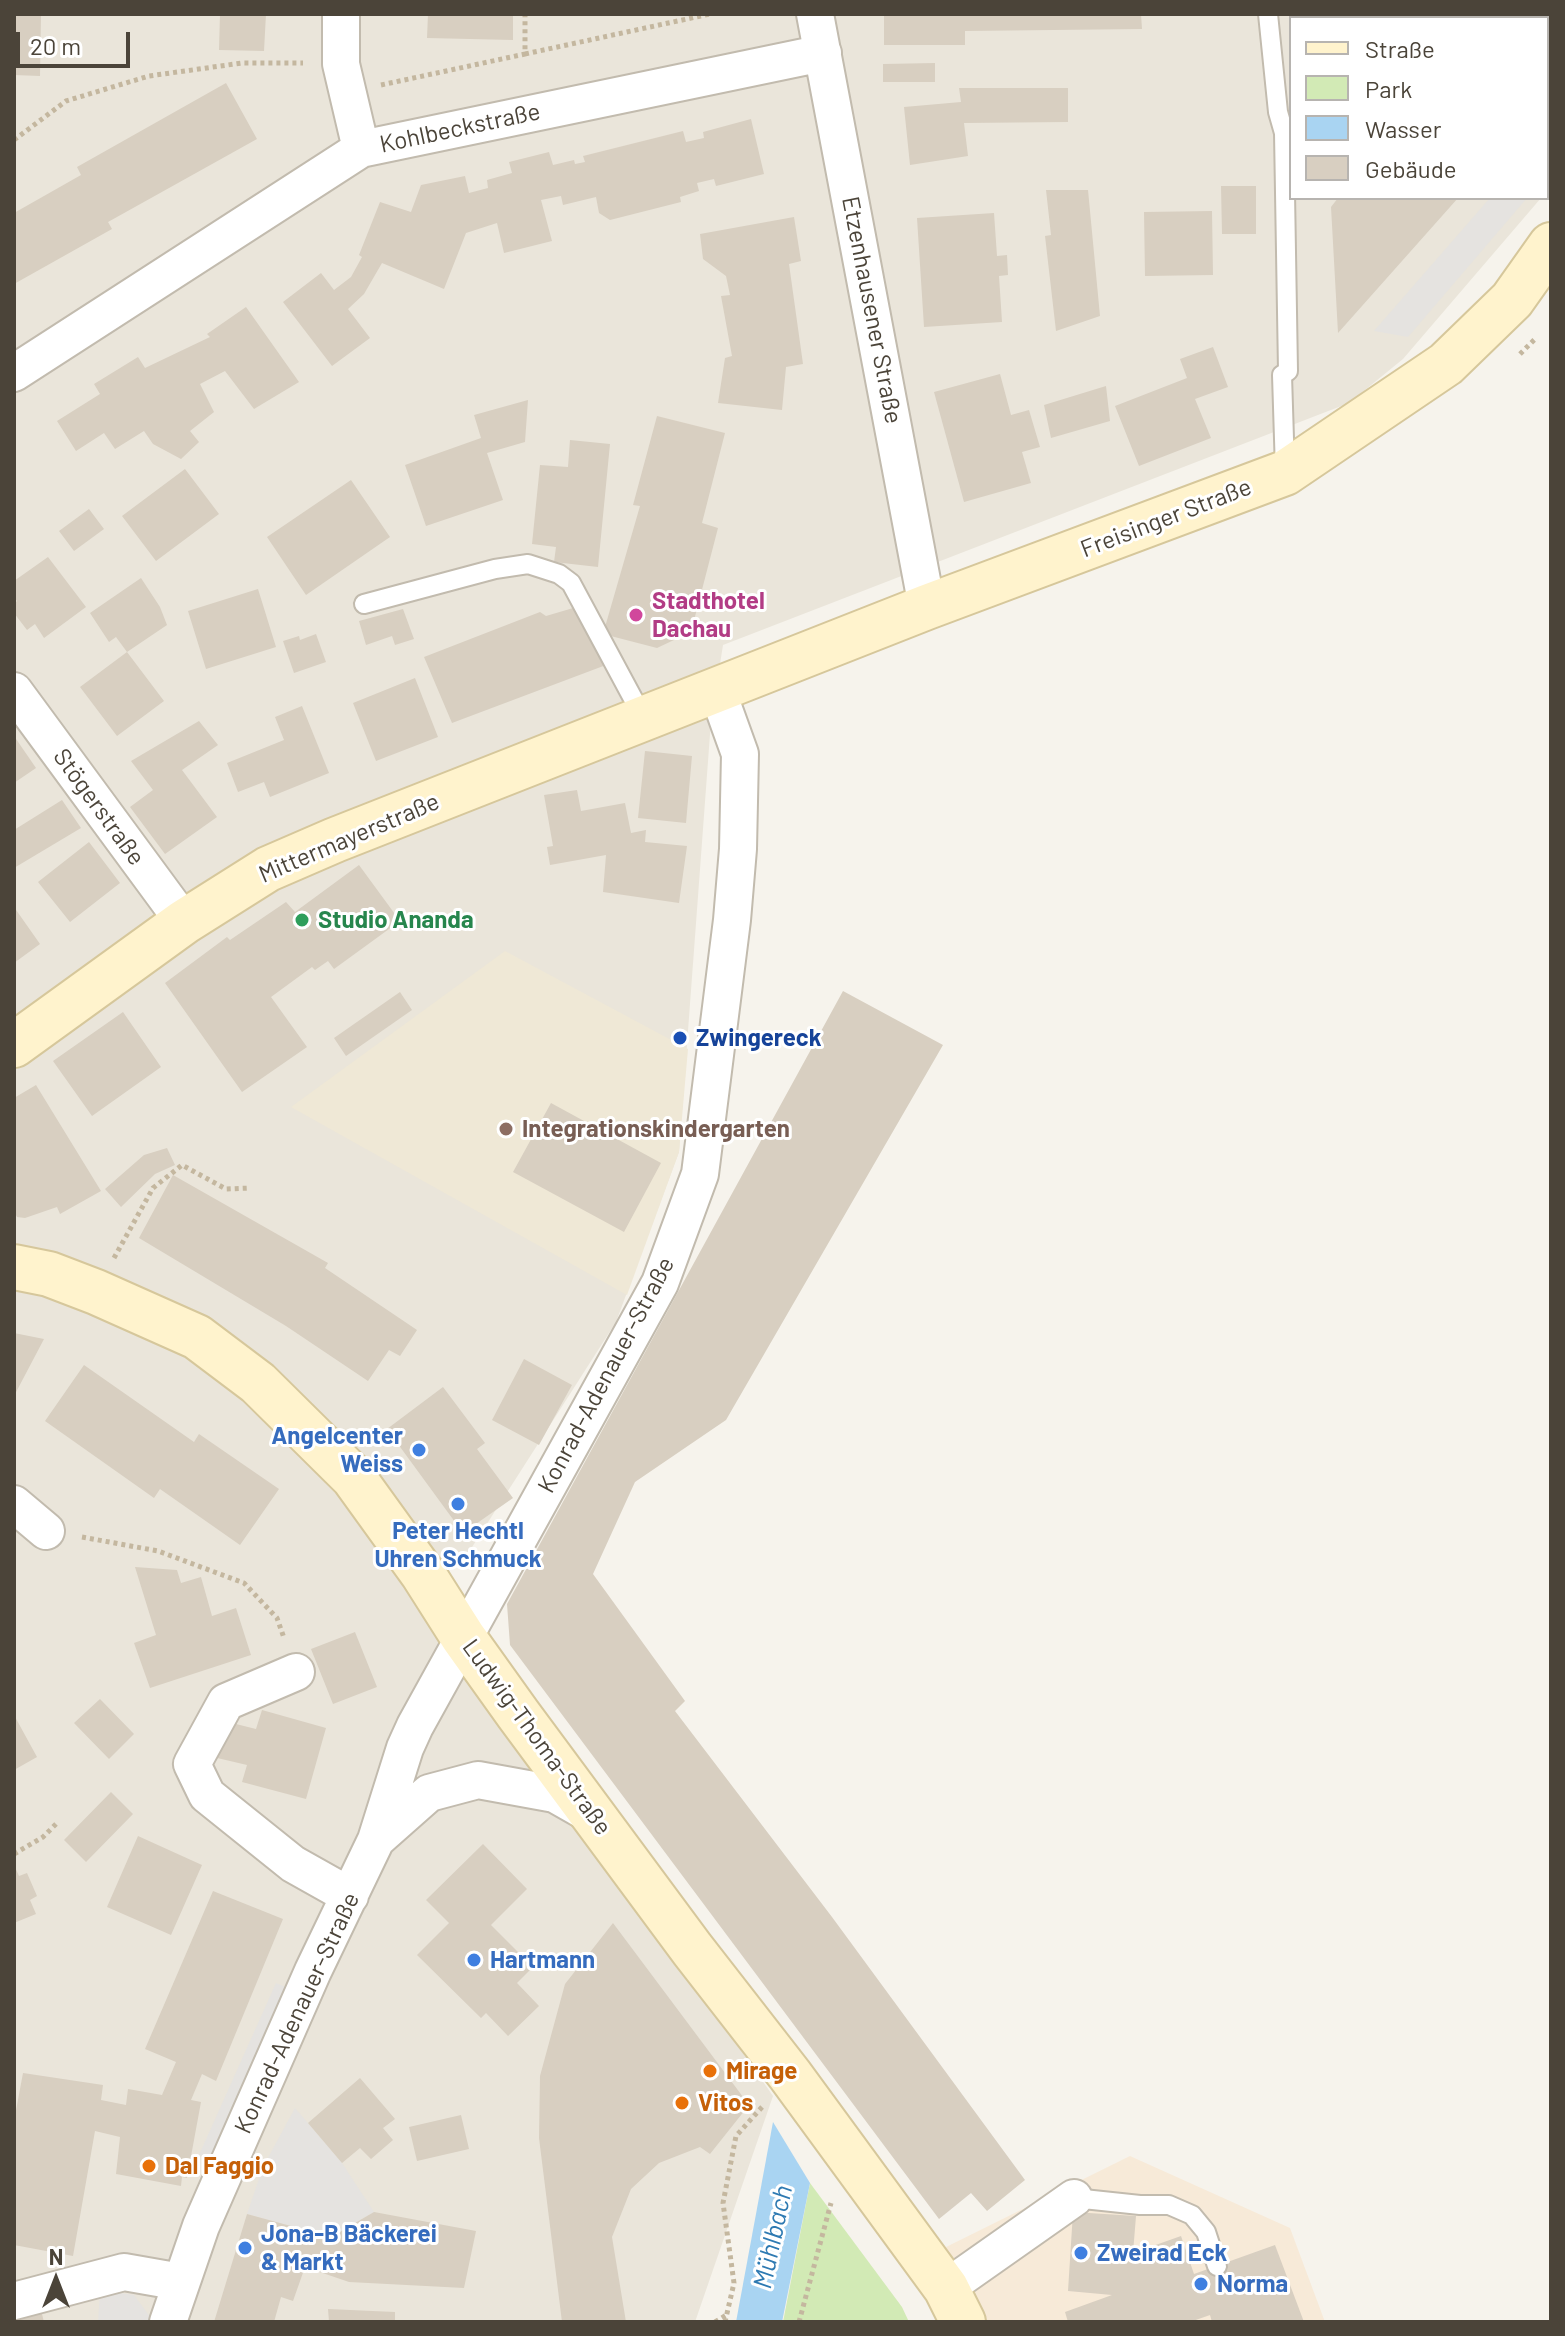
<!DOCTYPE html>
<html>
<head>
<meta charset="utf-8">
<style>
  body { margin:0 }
  #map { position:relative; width:1565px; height:2336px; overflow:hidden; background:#f6f3ec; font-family:Barlow,sans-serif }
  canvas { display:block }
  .frame { position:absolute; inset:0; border:16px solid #4b4439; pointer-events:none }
  .legend { position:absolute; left:1289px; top:16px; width:260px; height:184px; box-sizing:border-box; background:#fff; border:2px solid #b7b4b0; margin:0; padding:10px 14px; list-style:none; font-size:24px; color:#4b4439 }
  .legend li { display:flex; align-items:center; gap:16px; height:40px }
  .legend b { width:40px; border:2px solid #b7b4b0 }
  .north { position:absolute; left:16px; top:2240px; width:80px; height:80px; -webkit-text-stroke:6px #fff; paint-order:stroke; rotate:0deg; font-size:22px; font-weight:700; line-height:32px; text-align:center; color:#4b4439 }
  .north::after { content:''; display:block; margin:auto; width:28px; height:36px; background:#4b4439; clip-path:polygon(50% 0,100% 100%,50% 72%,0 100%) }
  .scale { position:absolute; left:16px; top:32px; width:114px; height:36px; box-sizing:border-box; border:4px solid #4b4439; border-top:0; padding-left:10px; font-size:24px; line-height:28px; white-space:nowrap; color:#4b4439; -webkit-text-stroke:6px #fff; paint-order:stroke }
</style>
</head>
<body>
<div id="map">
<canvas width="1565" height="2336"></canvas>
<div class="frame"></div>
<ul class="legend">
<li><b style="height:10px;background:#fff3cd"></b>Straße</li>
<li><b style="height:22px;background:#d2eab5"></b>Park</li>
<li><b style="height:22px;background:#a9d4f2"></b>Wasser</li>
<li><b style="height:22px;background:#d8cfc1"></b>Gebäude</li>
</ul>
<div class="north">N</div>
<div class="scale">20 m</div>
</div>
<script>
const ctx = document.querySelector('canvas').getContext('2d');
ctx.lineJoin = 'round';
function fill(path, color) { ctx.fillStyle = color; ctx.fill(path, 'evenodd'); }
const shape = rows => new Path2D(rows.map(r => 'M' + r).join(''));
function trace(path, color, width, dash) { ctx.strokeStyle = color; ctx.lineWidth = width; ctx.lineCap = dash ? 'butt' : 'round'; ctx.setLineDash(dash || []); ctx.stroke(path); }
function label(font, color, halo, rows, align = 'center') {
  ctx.font = font + ' Barlow,sans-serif'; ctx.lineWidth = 6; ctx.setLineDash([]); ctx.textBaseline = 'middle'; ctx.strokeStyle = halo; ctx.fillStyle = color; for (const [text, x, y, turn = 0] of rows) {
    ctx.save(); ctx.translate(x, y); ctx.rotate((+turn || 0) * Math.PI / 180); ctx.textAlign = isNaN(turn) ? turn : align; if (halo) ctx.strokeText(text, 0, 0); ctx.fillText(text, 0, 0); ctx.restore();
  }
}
fill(shape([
  [14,14,1551,14,1551,186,1547,190,1547,18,1291,18,1291,198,1541,198,1403,359,1349,403,723,645,711,721,679,1152,616,1322,467,1555,410,1579,773,2096,695,2322,14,2322]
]), '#eae5da');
fill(shape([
  [1130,2156,1290,2228,1325,2322,986,2322,942,2249]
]), '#f7ead8');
fill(shape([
  [505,951,688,1049,679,1152,627,1295,291,1107]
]), '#efe8d6');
fill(shape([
  [810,2183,902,2307,909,2322,783,2322]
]), '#d2eab5');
fill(shape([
  [1490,198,1527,198,1408,337,1374,331],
  [276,1983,288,1988,210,2160,199,2155],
  [295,2108,342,2163,374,2212,331,2237,247,2214,263,2167],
  [100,2290,134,2295,151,2318,150,2322,98,2322]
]), '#e5e3e0');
fill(shape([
  [773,2122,810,2183,782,2322,736,2322]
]), '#a9d4f2');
fill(shape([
  [14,14,41,14,40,76,14,75],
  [220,14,266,14,264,51,219,50],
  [428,14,513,14,513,40,427,38],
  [884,14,1141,14,1142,29,965,31,965,45,884,45],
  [1450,14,1551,14,1551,93,1547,98,1547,18,1452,18],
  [935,63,935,82,883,82,883,64],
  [226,83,257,139,108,222,112,229,14,284,14,213,81,175,77,167],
  [959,88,1068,88,1068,122,964,123,968,156,910,165,904,107,961,102],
  [751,119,764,174,716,186,714,179,697,183,699,191,680,197,681,202,610,220,599,213,596,197,563,205,561,196,541,200,552,241,504,253,497,223,466,233,444,289,382,263,364,294,348,309,370,338,332,366,283,302,321,273,334,290,351,277,362,257,359,255,380,202,411,212,421,185,465,176,469,193,488,188,487,180,512,173,509,162,549,152,553,165,574,160,575,164,585,162,583,156,683,131,686,142,704,138,703,132],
  [1221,186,1256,186,1256,234,1222,234],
  [1046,190,1088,190,1100,316,1056,331,1045,236,1051,235],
  [1338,198,1458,198,1338,333,1331,207],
  [1212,211,1213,275,1145,276,1144,212],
  [994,213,997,256,1007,255,1008,275,999,276,1002,322,924,327,917,218],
  [794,217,801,261,789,264,803,364,786,367,782,410,718,403,725,358,732,356,721,296,730,295,726,276,703,259,700,234],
  [246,307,299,382,254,409,225,371,200,384,214,412,190,431,199,442,181,459,153,444,144,431,115,449,104,433,76,451,57,421,100,394,94,384,138,357,145,368,210,337,207,334],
  [1213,347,1228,387,1195,399,1211,438,1139,466,1115,406,1187,378,1180,359],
  [1000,374,1011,415,1029,410,1040,447,1022,452,1031,483,964,502,934,392],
  [1106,386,1110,421,1051,438,1044,405],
  [528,400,525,442,487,453,503,500,426,526,405,465,481,438,474,415],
  [657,416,725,433,702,523,718,528,691,632,657,648,603,634,640,506,633,505],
  [570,440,610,444,598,567,554,562,556,547,532,544,540,465,568,467],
  [185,469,219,514,156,561,122,516],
  [351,480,390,537,306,595,267,537],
  [89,509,104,529,74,551,59,531],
  [48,557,86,607,44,638,35,624,27,630,14,613,14,604,17,601,14,597,14,581],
  [141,578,160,607,167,625,127,652,164,701,117,736,80,687,127,652,116,637,109,642,90,613],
  [258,589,276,647,206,669,188,611],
  [580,606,606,665,452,723,424,657,540,612,546,616],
  [403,609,414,639,395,645,392,636,366,645,359,621],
  [316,634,326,662,294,673,283,641,299,636,300,640],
  [415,678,438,737,376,761,353,703],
  [302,706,329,773,270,797,264,782,238,792,227,763,284,740,275,717],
  [199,721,218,745,182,770,217,817,165,854,130,807,153,790,131,761],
  [14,736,36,768,14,783],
  [645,751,692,756,686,823,638,818],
  [577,790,581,811,625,803,631,833,646,830,645,842,687,846,679,903,603,892,606,855,550,865,547,847,553,846,544,795],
  [62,800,81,828,14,868,14,830],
  [89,842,120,883,70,922,38,882],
  [359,865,400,921,334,969,328,961,315,970,312,967,271,997,307,1047,242,1092,165,983,227,937,230,940,286,902,295,912],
  [14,907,40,944,14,963],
  [843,991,943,1045,726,1420,635,1482,593,1574,685,1701,675,1711,832,1917,1025,2180,987,2211,971,2193,939,2219,510,1645,507,1604],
  [400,992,412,1010,346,1056,334,1038],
  [123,1012,161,1067,92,1116,53,1061],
  [36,1085,101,1191,60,1214,57,1207,25,1218,17,1217,14,1211,14,1098],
  [551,1103,661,1163,624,1232,513,1172],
  [167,1148,175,1165,155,1174,121,1207,105,1189,144,1155],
  [173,1175,328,1263,325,1268,417,1330,400,1356,389,1350,368,1381,286,1326,139,1238],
  [14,1333,44,1339,14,1396],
  [524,1359,572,1385,539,1445,492,1420],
  [84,1365,194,1442,199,1434,279,1489,240,1545,160,1489,154,1498,45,1421],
  [443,1387,485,1443,477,1449,513,1498,463,1533,387,1429],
  [135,1567,177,1570,181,1583,201,1577,212,1616,236,1608,251,1655,150,1688,134,1643,156,1635],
  [355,1632,377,1687,333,1704,311,1649],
  [100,1699,134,1734,109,1759,74,1723],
  [262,1710,326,1728,306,1799,242,1782,247,1765,213,1757,228,1722,256,1729],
  [14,1715,37,1757,14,1770],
  [111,1792,133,1814,86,1862,64,1840],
  [138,1836,202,1865,171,1935,107,1907],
  [483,1844,527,1889,491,1925,533,1967,517,1983,539,2006,508,2036,486,2013,481,2018,417,1955,449,1923,426,1900],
  [14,1865,19,1876,27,1873,37,1896,30,1900,36,1914,14,1923],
  [213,1891,283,1919,216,2081,202,2074,191,2100,201,2102,187,2178,182,2177,181,2186,116,2174,120,2137,95,2131,73,2256,14,2245,14,2121,23,2073,103,2085,101,2100,126,2105,128,2089,162,2095,176,2062,145,2049],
  [613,1923,749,2105,710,2154,700,2147,659,2163,631,2189,612,2237,626,2322,562,2322,539,2138,540,2076,565,1984],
  [360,2078,395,2119,383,2128,393,2140,371,2159,360,2148,342,2163,308,2123],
  [461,2115,469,2149,417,2161,409,2127],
  [374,2212,476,2231,464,2288,349,2282,305,2267,293,2301,281,2297,274,2322,214,2322,247,2214,331,2237],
  [1073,2212,1136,2216,1133,2253,1181,2236,1194,2274,1275,2245,1304,2322,1212,2322,1210,2315,1190,2322,1068,2322,1065,2312,1112,2295,1068,2291],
  [328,2309,395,2312,395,2322,329,2322],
  [41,2310,44,2322,14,2322,14,2317]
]), '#d8cfc1');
const lane = shape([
  [1268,14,1278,112,1284,133,1288,371,1282,375,1285,471],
  [364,604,495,569,528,564,559,574,571,583,644,719],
  [1074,2198,1140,2205,1169,2205,1192,2215,1206,2232,1217,2266]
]);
const street = shape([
  [341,14,341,64,361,149],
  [815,14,927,607],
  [14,373,361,149,823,53],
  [14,691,184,922],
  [14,1504,46,1531],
  [296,1672,226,1702,192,1764,207,1795,293,1864,350,1896],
  [377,1839,429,1793,478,1780,555,1794,592,1815],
  [946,2288,1074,2198],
  [14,2301,124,2272,181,2282],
  [168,2322,201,2226,313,1971,376,1840,405,1748,415,1726,660,1283,700,1174,732,920,738,849,740,754,717,690]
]);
const secondary = shape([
  [14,1045,184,922,268,869,335,840,927,607,1285,473,1446,364,1512,300,1551,245],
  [14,1267,49,1274,96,1292,197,1337,258,1383,353,1477,423,1574,463,1637,518,1714,692,1949,790,2075,946,2288,963,2322]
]);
trace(lane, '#c2bbae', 22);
trace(street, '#c2bbae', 40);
trace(secondary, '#d6c79b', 48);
trace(shape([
  [525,54,710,14],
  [381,85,525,54,525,14],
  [14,140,66,101,149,76,242,63,303,63],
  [1520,354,1535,339],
  [114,1258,153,1188,182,1165,226,1189,250,1188],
  [82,1537,158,1551,244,1583,277,1618,284,1638],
  [14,1854,43,1837,58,1822],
  [715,2322,728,2314],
  [725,2322,734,2283,723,2203,736,2136,763,2106],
  [799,2322,831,2203]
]), '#c4b79f', 5, [4, 4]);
trace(lane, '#fff', 18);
trace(street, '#fff', 36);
trace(secondary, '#fff3cd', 44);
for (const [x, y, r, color] of [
  [636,615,8,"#d1479c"],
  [302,920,8,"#2e9e5b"],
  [680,1038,8,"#1a4fb4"],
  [506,1129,8,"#8d6e63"],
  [419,1450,8,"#3f7fe0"],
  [458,1504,8,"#3f7fe0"],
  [474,1960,8,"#3f7fe0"],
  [710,2071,8,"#e8710a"],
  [682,2103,8,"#e8710a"],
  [149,2166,8,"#e8710a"],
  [245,2248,8,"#3f7fe0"],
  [1081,2253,8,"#3f7fe0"],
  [1201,2284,8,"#3f7fe0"]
]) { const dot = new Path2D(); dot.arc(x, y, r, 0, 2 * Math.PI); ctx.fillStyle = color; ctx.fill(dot); trace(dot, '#fff', 3); }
label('24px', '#4b4439', '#fff', [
  ["Kohlbeckstraße",460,128,-12],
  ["Etzenhausener Straße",872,310,79],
  ["Freisinger Straße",1166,518,-21],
  ["Stögerstraße",99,807,54],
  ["Mittermayerstraße",349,838,-23],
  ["Konrad-Adenauer-Straße",606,1375,-62],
  ["Ludwig-Thoma-Straße",537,1737,54],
  ["Konrad-Adenauer-Straße",297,2013,-65]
]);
label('bold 24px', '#b23c85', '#fff', [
  ["Stadthotel",652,601],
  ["Dachau",652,629]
], 'left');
label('bold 24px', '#27864d', '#fff', [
  ["Studio Ananda",318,920]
], 'left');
label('bold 24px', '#164399', '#fff', [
  ["Zwingereck",696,1038]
], 'left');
label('bold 24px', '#785e54', '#fff', [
  ["Integrationskindergarten",522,1129]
], 'left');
label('bold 24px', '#366cbe', '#fff', [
  ["Angelcenter",403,1436,"right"],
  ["Weiss",403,1464,"right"],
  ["Peter Hechtl",458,1531,"center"],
  ["Uhren Schmuck",458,1559,"center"],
  ["Hartmann",490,1960],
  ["Jona-B Bäckerei",261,2234],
  ["& Markt",261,2262],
  ["Zweirad Eck",1097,2253],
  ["Norma",1217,2284]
], 'left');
label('bold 24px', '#c56008', '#fff', [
  ["Mirage",726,2071],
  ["Vitos",698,2103],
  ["Dal Faggio",165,2166]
], 'left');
label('italic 26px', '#2e7ab2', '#fff', [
  ["Mühlbach",773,2237,-78]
]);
</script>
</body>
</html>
